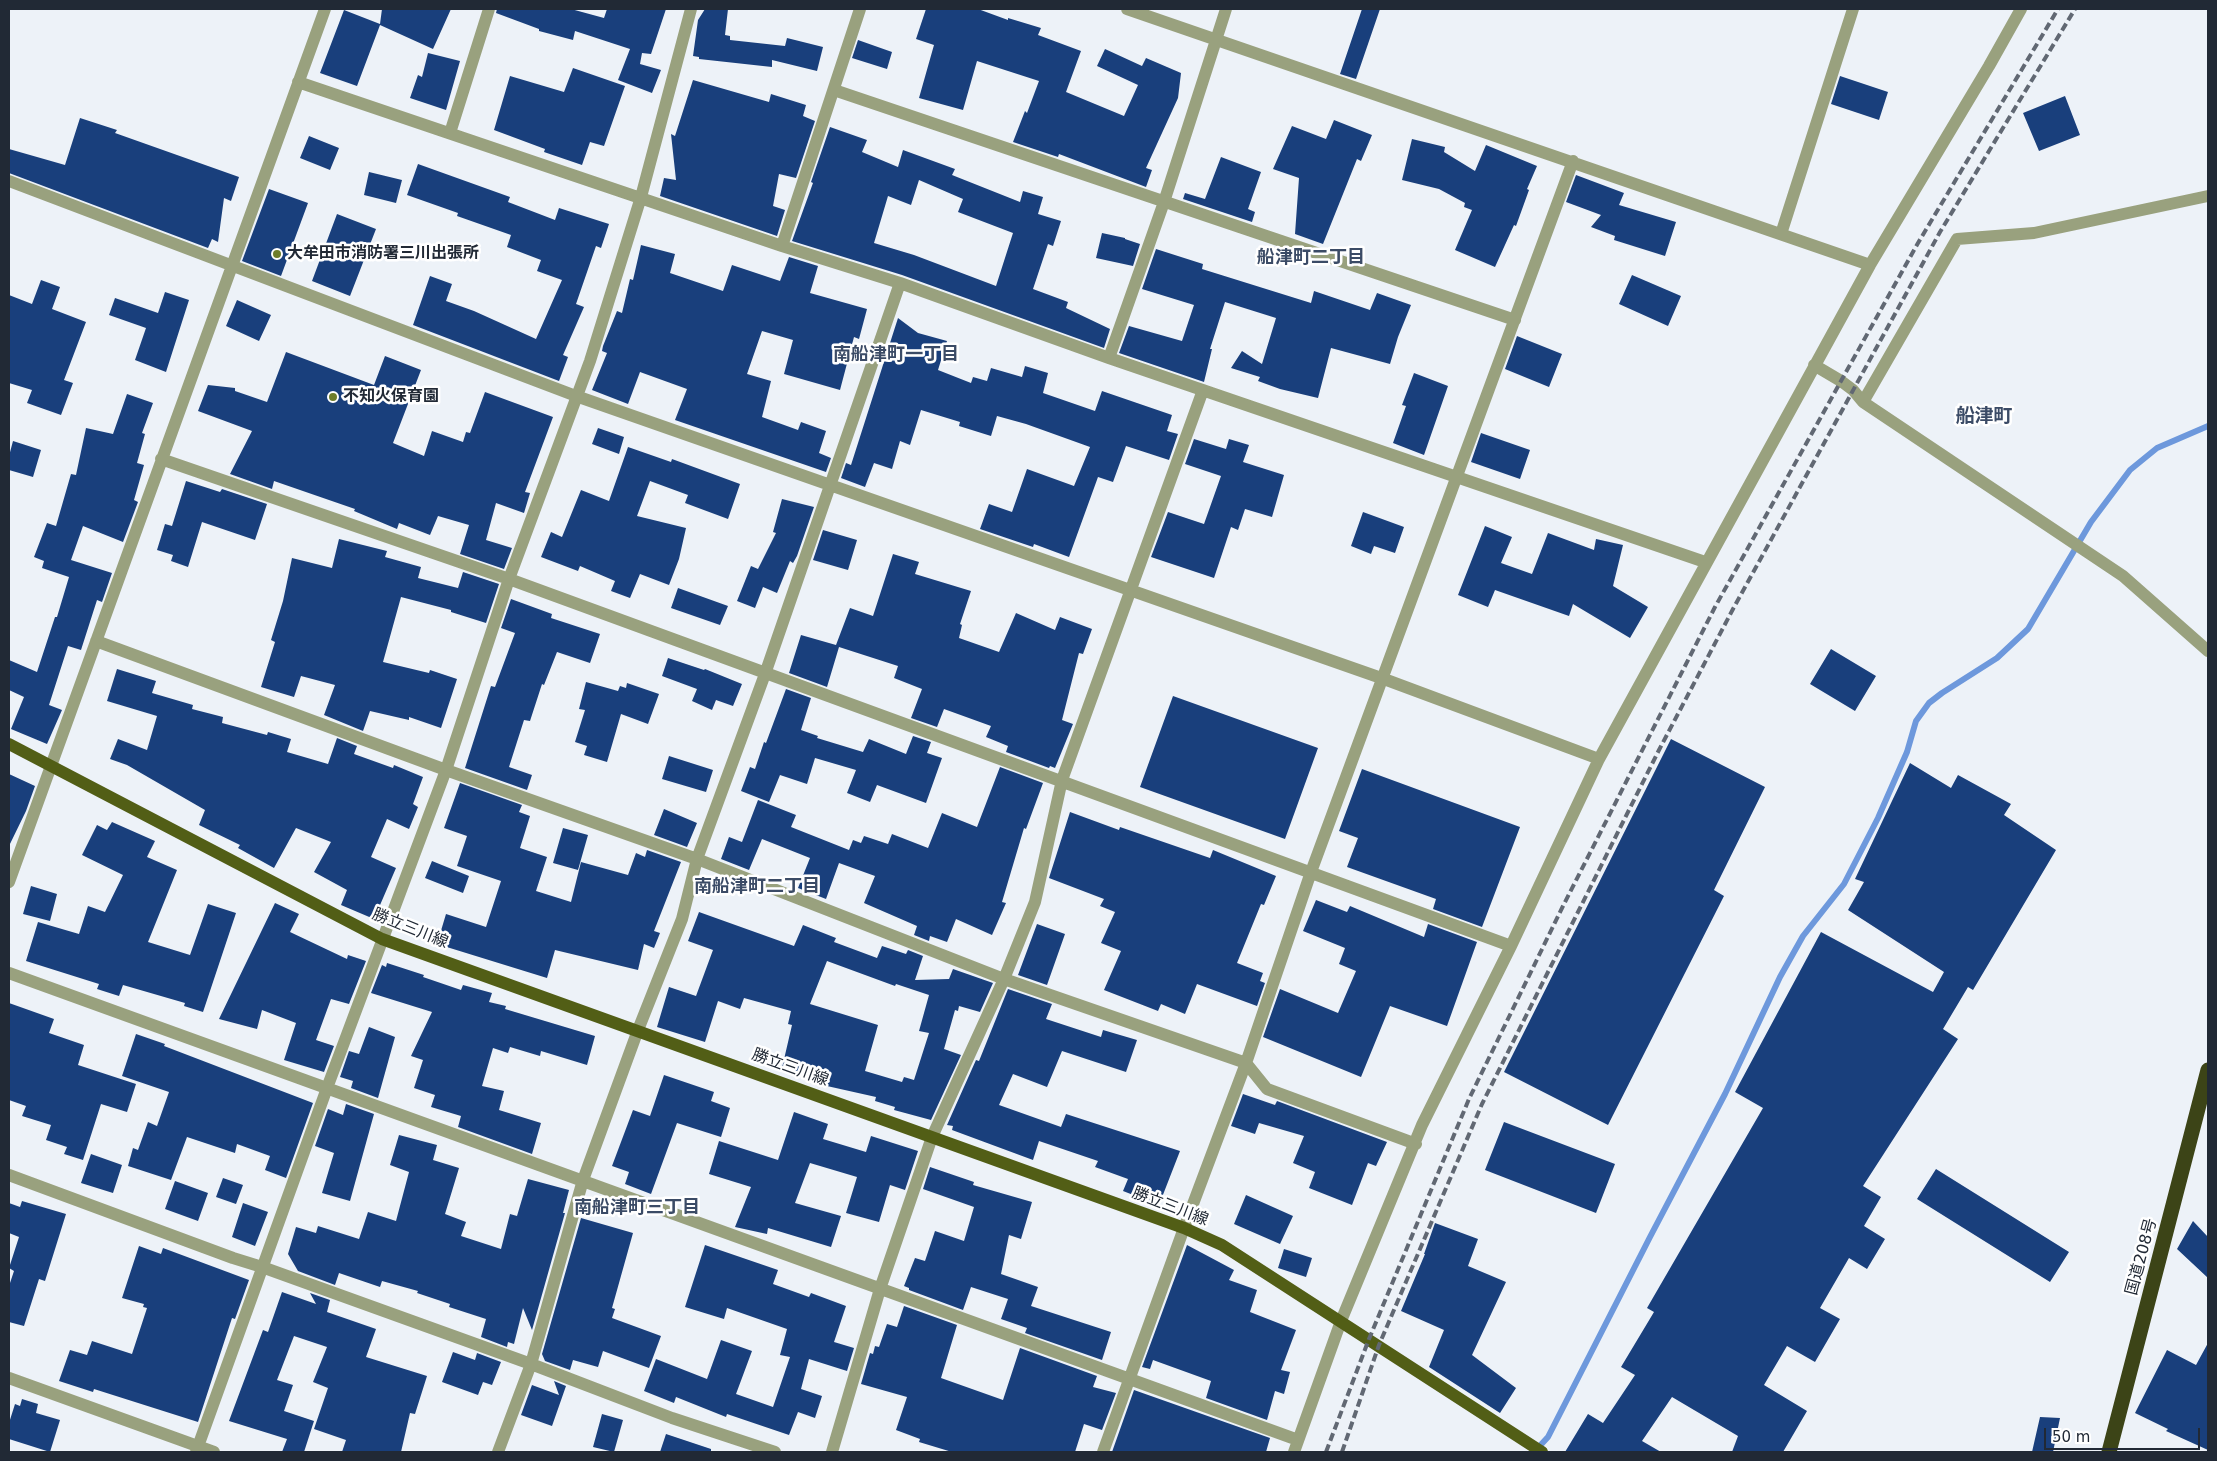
<!DOCTYPE html>
<html>
<head>
<meta charset="utf-8">
<style>
  body { margin:0 }
  #map { position:relative; width:2217px; height:1461px; overflow:hidden; background:#edf2f8; font-family:"DejaVu Sans",sans-serif }
  canvas { display:block }
  .frame { position:absolute; inset:0; border:10px solid #212935; pointer-events:none }
  .scale { position:absolute; left:2044px; top:1428px; width:156px; height:22px; box-sizing:border-box; border:2px solid #212935; border-top:0; padding-left:6px; font-size:15px; line-height:18px; white-space:nowrap; color:#212935; -webkit-text-stroke:4px #fff; paint-order:stroke }
</style>
</head>
<body>
<div id="map">
<canvas width="2217" height="1461"></canvas>
<div class="frame"></div>
<div class="scale">50 m</div>
</div>
<script>
const ctx = document.querySelector('canvas').getContext('2d');
ctx.lineJoin = 'round';
const shape = rows => new Path2D(rows.map(r => 'M' + r).join(''));
function trace(path, color, width, dash) { ctx.strokeStyle = color; ctx.lineWidth = width; ctx.lineCap = dash ? 'butt' : 'round'; ctx.setLineDash(dash || []); ctx.stroke(path); }
function fill(path, color) { ctx.fillStyle = color; ctx.fill(path, 'evenodd'); }
function label(font, color, halo, rows, align = 'center') {
  ctx.font = font + ' "DejaVu Sans","Noto Sans JP",sans-serif'; ctx.lineWidth = 5; ctx.setLineDash([]); ctx.textBaseline = 'middle'; ctx.strokeStyle = halo; ctx.fillStyle = color; for (const [text, x, y, turn = 0] of rows) {
    ctx.save(); ctx.translate(x, y); ctx.rotate((+turn || 0) * Math.PI / 180); ctx.textAlign = isNaN(turn) ? turn : align; if (halo) ctx.strokeText(text, 0, 0); ctx.fillText(text, 0, 0); ctx.restore();
  }
}
trace(shape([
  [1536,1450,1548,1437,1650,1237,1725,1094,1780,977,1803,936,1844,884,1878,818,1907,752,1916,721,1929,703,1942,693,1997,658,2028,629,2091,522,2130,470,2157,448,2208,426]
]), '#6d98dc', 6);
fill(shape([
  [382,9,451,9,433,49,380,25,357,86,320,73,344,10,380,24],
  [497,9,571,9,604,18,607,9,666,9,651,54,642,53,640,64,661,70,652,93,618,80,630,49,575,31,573,40,539,31,539,29,496,13],
  [705,9,728,9,725,35,730,36,730,40,785,46,787,38,823,47,817,71,772,60,772,67,699,59,699,57,693,56,698,20],
  [926,9,978,9,1008,20,1008,18,1041,28,1038,35,1081,51,1066,92,1124,116,1138,85,1097,66,1105,49,1142,66,1146,58,1181,73,1178,98,1146,168,1152,170,1146,187,1059,154,1058,157,1013,142,1025,111,1027,113,1039,81,977,61,963,110,919,98,934,45,916,39],
  [1362,9,1380,9,1356,79,1340,74],
  [858,40,892,52,887,69,852,58],
  [428,53,460,61,446,110,410,98,418,75,422,77],
  [573,68,625,86,604,146,590,142,582,165,544,152,545,149,494,130,510,76,564,92],
  [1840,76,1888,92,1879,120,1831,104],
  [693,80,769,102,771,94,806,105,803,116,815,121,796,178,779,174,773,206,785,210,777,236,660,196,664,178,676,180,671,134,675,136],
  [2065,96,2080,135,2039,151,2023,113],
  [80,118,117,130,115,133,239,177,231,201,224,198,218,242,212,239,208,248,9,173,9,149,65,165],
  [1334,120,1372,135,1361,161,1357,159,1323,244,1295,234,1299,178,1273,169,1292,126,1326,139],
  [830,127,867,140,862,152,898,167,903,150,955,169,952,175,1020,202,1023,191,1043,197,1038,214,1061,221,1053,246,1048,244,1033,289,1068,302,1066,308,1110,329,1104,348,902,275,792,241,813,183,811,182],
  [919,180,963,199,958,212,1013,233,996,286,914,255,874,243,888,196,911,205],
  [309,136,339,148,330,170,300,158],
  [1412,139,1445,147,1444,152,1475,171,1486,145,1537,166,1527,189,1529,190,1516,226,1514,225,1495,267,1455,250,1472,210,1464,207,1465,203,1439,189,1402,180],
  [1221,157,1261,172,1248,209,1255,212,1252,222,1183,199,1185,193,1205,199],
  [418,164,510,197,508,202,555,220,559,208,609,224,601,248,596,246,576,304,584,307,563,355,568,357,559,381,413,325,430,276,452,284,446,301,474,311,536,339,562,280,537,271,541,260,507,247,511,235,457,216,458,213,407,195],
  [369,172,402,180,396,203,364,195],
  [1576,175,1624,193,1619,205,1676,222,1665,256,1614,240,1615,236,1591,227,1601,215,1566,202],
  [269,189,308,203,281,276,242,261],
  [337,214,376,229,350,296,312,281],
  [1102,233,1125,238,1125,239,1140,244,1133,266,1096,258],
  [641,245,675,254,670,273,723,291,732,265,780,281,789,257,818,266,810,293,867,309,859,339,854,337,840,390,784,374,793,340,762,331,747,374,771,381,762,417,798,430,801,422,826,431,819,453,831,458,826,472,675,420,687,389,640,372,628,404,592,390,607,353,602,351,603,346,617,311,622,313,630,279,633,280],
  [1156,249,1203,264,1202,269,1311,303,1314,291,1370,310,1377,293,1411,305,1398,337,1390,364,1331,348,1318,398,1280,389,1258,381,1260,377,1231,368,1242,351,1262,364,1276,318,1225,302,1210,349,1212,349,1204,382,1119,353,1129,326,1182,341,1194,305,1142,289],
  [1632,275,1681,296,1668,326,1619,304],
  [41,280,60,287,52,309,86,322,64,380,73,383,61,415,27,403,32,390,9,383,9,295,32,304],
  [165,292,189,300,166,372,135,360,146,328,109,315,115,298,158,313],
  [237,300,271,315,259,341,226,326],
  [898,318,918,333,947,341,938,370,971,383,973,377,987,381,991,368,1022,377,1025,366,1048,373,1043,393,1095,411,1102,391,1172,415,1167,431,1178,434,1169,460,1126,446,1113,482,1098,477,1069,557,1034,544,1033,547,980,529,989,504,1012,512,1027,469,1074,486,1090,447,1026,424,997,416,991,436,959,426,960,422,921,410,910,445,900,441,892,469,874,463,865,487,841,478,846,463,851,465],
  [1517,336,1562,354,1549,387,1505,369],
  [286,352,374,385,385,356,421,370,393,443,424,456,432,431,463,442,466,432,470,433,485,392,553,417,525,492,530,493,524,513,496,503,486,540,512,548,504,569,460,554,469,525,438,516,430,535,399,523,397,529,354,511,355,509,274,481,272,489,230,474,252,431,198,411,208,385,235,388,235,391,267,402],
  [1414,373,1448,386,1424,455,1393,443,1406,406,1402,405],
  [127,394,153,403,142,433,145,434,137,463,144,465,134,500,138,502,123,542,83,526,71,560,112,573,102,602,97,600,81,650,68,646,49,705,62,710,47,744,11,729,24,697,9,690,9,660,37,672,55,617,57,617,69,577,42,568,44,561,34,557,47,523,56,526,71,474,76,475,86,428,113,434],
  [598,428,624,437,619,454,592,444],
  [1481,433,1530,450,1520,479,1471,462],
  [1194,439,1226,449,1229,439,1249,445,1243,462,1284,475,1272,517,1245,509,1238,530,1231,527,1214,578,1151,557,1168,512,1204,524,1221,476,1185,464],
  [13,441,41,450,33,477,9,470,9,456],
  [628,447,671,462,672,459,740,484,728,519,685,503,688,495,650,481,637,516,686,528,679,559,669,585,640,574,630,598,611,591,615,581,580,566,578,571,541,557,551,532,562,537,581,490,609,501],
  [186,481,220,492,222,489,267,504,255,540,202,522,188,567,171,561,173,555,157,550,165,524,172,526],
  [782,499,814,507,797,556,793,563,790,561,777,593,763,587,755,608,737,601,751,566,758,569,776,533,773,532],
  [1363,512,1404,527,1395,553,1374,546,1371,554,1351,546],
  [1485,526,1512,537,1501,563,1532,574,1548,533,1594,550,1596,539,1623,545,1613,586,1648,607,1630,638,1573,604,1569,616,1495,590,1488,607,1458,595],
  [823,530,857,540,848,570,813,560],
  [339,539,387,551,385,557,421,567,418,578,458,588,463,572,499,584,486,623,451,612,451,610,401,597,383,662,429,673,430,670,457,679,441,728,409,717,409,720,370,711,363,731,324,715,335,685,301,676,294,697,261,687,275,642,271,640,283,601,292,558,332,568],
  [893,554,919,562,915,574,971,591,960,624,962,625,959,638,999,652,1016,613,1055,630,1060,617,1092,629,1083,654,1079,653,1062,720,1073,724,1055,768,1050,766,1049,768,1006,752,1008,746,986,737,991,726,944,709,937,727,911,718,922,689,894,678,898,666,839,647,827,687,789,673,801,635,836,645,850,608,873,616],
  [678,588,728,606,720,625,671,608],
  [511,599,552,614,551,618,600,634,590,663,557,652,544,685,542,684,530,721,524,720,509,767,532,775,527,790,465,768,491,686,495,687,515,633,501,628],
  [1831,649,1876,676,1855,711,1810,684],
  [668,658,704,670,705,669,742,684,733,706,716,700,712,710,692,701,697,689,662,676],
  [117,669,156,681,152,693,193,705,192,709,223,717,222,723,267,735,268,732,291,739,287,752,328,764,337,738,357,746,354,754,393,768,394,765,423,777,413,804,418,807,409,829,387,819,371,857,396,868,374,919,341,905,347,890,314,872,331,842,296,828,274,868,238,848,240,845,199,825,205,810,127,765,110,759,118,739,147,750,157,716,107,701],
  [586,682,618,691,620,686,626,688,627,683,659,694,648,724,621,714,607,762,584,755,587,746,575,742,585,710,579,709],
  [786,689,811,698,801,730,818,736,817,738,863,752,869,739,906,754,913,736,931,742,927,753,942,758,926,803,877,785,870,802,847,793,856,770,815,758,807,784,780,775,769,802,741,791,750,767,755,769,764,742,766,743],
  [1173,696,1318,748,1285,839,1140,787],
  [1671,739,1765,787,1714,890,1724,896,1608,1125,1504,1072],
  [669,756,713,770,706,792,662,779],
  [1910,763,1951,788,1958,775,2011,804,2004,815,2056,850,1973,990,1968,987,1943,1029,1958,1039,1863,1186,1881,1197,1864,1226,1885,1239,1867,1269,1849,1258,1820,1308,1840,1319,1815,1362,1787,1346,1764,1385,1807,1411,1783,1452,1732,1452,1738,1436,1672,1397,1642,1441,1661,1452,1565,1452,1588,1414,1603,1423,1635,1375,1621,1367,1654,1312,1647,1308,1763,1108,1735,1092,1821,932,1933,992,1944,972,1848,910,1864,882,1855,879],
  [1000,767,1043,783,1026,829,1024,828,1002,902,1006,903,992,935,956,919,947,942,930,936,929,941,914,935,917,926,864,903,875,876,839,863,826,899,798,888,810,858,762,839,749,870,721,859,729,837,742,842,758,800,796,815,791,827,849,850,853,840,861,843,864,836,888,844,892,834,928,848,942,813,977,827],
  [1362,769,1520,827,1482,927,1433,909,1436,899,1347,867,1358,838,1339,831],
  [9,774,35,786,26,811,9,846],
  [460,783,522,805,519,812,530,816,520,848,547,857,536,891,571,902,581,862,628,875,636,853,645,857,647,850,681,862,654,931,660,933,654,948,644,944,638,970,555,950,547,978,437,944,446,914,486,927,501,881,457,866,467,836,444,828],
  [664,809,697,823,687,847,654,835],
  [1070,812,1119,830,1120,827,1210,858,1213,850,1276,876,1264,905,1261,904,1237,963,1263,973,1260,981,1265,983,1257,1006,1197,984,1185,1014,1161,1004,1158,1011,1104,990,1121,951,1101,943,1115,912,1100,906,1104,899,1049,878],
  [112,822,155,841,147,857,177,870,148,942,190,955,208,904,236,913,203,1012,184,1006,185,1003,123,985,119,996,97,989,99,984,26,961,38,922,79,934,88,906,105,912,123,875,82,855,97,825,107,830],
  [563,828,588,835,578,870,553,863],
  [432,861,469,876,463,893,425,878],
  [31,886,57,894,50,921,23,914],
  [1316,900,1347,912,1350,906,1424,937,1428,924,1477,942,1447,1026,1390,1006,1361,1077,1263,1037,1280,989,1338,1013,1356,971,1339,964,1345,948,1303,931],
  [275,903,299,914,290,932,347,959,348,955,366,961,349,1004,331,999,316,1040,334,1046,324,1072,284,1060,296,1023,262,1010,257,1029,219,1019],
  [699,912,794,946,803,925,836,938,834,942,877,958,882,946,906,954,908,950,923,956,915,980,949,979,953,969,993,983,980,1012,959,1006,958,1011,955,1010,944,1049,961,1055,931,1120,894,1110,895,1107,875,1101,876,1097,818,1084,820,1076,782,1068,792,1025,788,1024,791,1011,744,998,740,1009,718,1001,705,1042,657,1027,669,987,696,996,713,950,688,941],
  [827,961,895,986,896,984,929,995,919,1031,929,1033,914,1080,904,1077,902,1082,865,1071,878,1025,810,1004],
  [1037,924,1065,934,1047,985,1018,975],
  [387,963,424,975,423,977,461,990,463,985,492,993,489,1002,506,1006,505,1009,595,1036,587,1065,541,1051,540,1056,510,1047,508,1053,493,1048,482,1086,504,1091,499,1110,541,1123,532,1154,458,1127,461,1116,431,1107,435,1095,414,1088,423,1060,411,1056,432,1012,371,993,382,965,386,967],
  [1008,989,1052,1004,1046,1019,1101,1037,1103,1030,1137,1040,1126,1072,1062,1051,1047,1087,1013,1074,999,1105,1061,1127,1066,1114,1180,1151,1159,1205,1123,1191,1128,1179,1095,1167,1098,1161,1039,1141,1033,1160,952,1130,953,1126,947,1125,976,1060,979,1061],
  [9,1003,54,1019,49,1033,84,1045,78,1065,136,1084,127,1112,101,1104,83,1160,64,1154,67,1147,46,1140,51,1125,22,1116,26,1106,9,1100],
  [369,1027,395,1037,378,1098,351,1088,353,1081,340,1077,349,1051,359,1054],
  [136,1034,165,1044,164,1046,313,1103,286,1178,265,1170,270,1156,237,1144,235,1153,187,1137,171,1180,128,1166,133,1148,138,1150,148,1122,157,1126,169,1092,122,1076],
  [664,1075,714,1092,711,1101,730,1108,721,1137,677,1123,651,1194,625,1184,629,1172,612,1166,633,1110,650,1116],
  [1243,1094,1275,1105,1277,1101,1387,1142,1376,1166,1368,1163,1352,1205,1309,1188,1315,1172,1293,1163,1304,1136,1259,1123,1255,1134,1231,1126],
  [346,1104,374,1114,350,1201,322,1193,334,1153,315,1146,328,1109,343,1115],
  [794,1112,828,1124,823,1139,866,1152,871,1136,918,1151,905,1190,890,1185,879,1222,846,1213,857,1177,810,1163,795,1203,841,1216,831,1247,768,1228,767,1234,735,1227,751,1187,709,1174,719,1141,778,1160],
  [1504,1122,1615,1164,1596,1213,1485,1170],
  [399,1135,437,1145,433,1160,459,1168,445,1214,466,1222,461,1236,501,1249,510,1214,517,1216,528,1179,569,1190,563,1213,565,1213,532,1330,523,1308,514,1344,508,1342,507,1347,481,1337,486,1319,449,1307,450,1304,417,1293,418,1291,382,1281,380,1287,339,1273,335,1285,298,1271,288,1254,296,1227,316,1233,318,1226,359,1239,368,1212,396,1221,409,1172,390,1165],
  [91,1154,122,1165,113,1193,81,1183],
  [930,1167,974,1182,973,1185,1032,1202,1021,1239,1009,1235,1001,1274,1038,1287,1031,1306,1111,1332,1102,1360,1025,1333,1027,1328,1001,1319,1008,1299,971,1287,963,1310,909,1290,909,1288,904,1286,915,1258,925,1261,935,1231,964,1241,974,1207,923,1189],
  [1936,1169,2069,1252,2050,1282,1917,1199],
  [223,1178,243,1185,236,1204,216,1197],
  [175,1181,208,1193,198,1221,165,1209],
  [1246,1195,1293,1216,1280,1244,1234,1224],
  [22,1201,66,1214,45,1281,39,1279,24,1326,9,1322,9,1286,14,1271,9,1268,19,1237,9,1233,9,1203,20,1207],
  [243,1203,268,1212,255,1246,232,1237],
  [581,1218,633,1233,612,1308,615,1309,612,1318,661,1336,649,1368,603,1351,598,1367,573,1360,570,1370,545,1361,542,1354],
  [2193,1221,2208,1237,2208,1278,2177,1249],
  [1435,1223,1478,1239,1468,1266,1506,1282,1472,1355,1516,1388,1500,1413,1429,1367,1444,1330,1401,1311,1425,1254,1424,1254],
  [705,1245,778,1270,773,1284,809,1297,811,1293,846,1306,834,1342,854,1348,847,1371,809,1359,801,1389,822,1396,815,1418,798,1412,789,1435,727,1414,726,1417,676,1397,674,1403,644,1391,656,1359,707,1379,721,1340,752,1351,736,1394,773,1407,790,1357,780,1355,787,1329,727,1308,724,1319,685,1307],
  [1187,1245,1234,1270,1229,1280,1257,1290,1250,1312,1296,1330,1281,1370,1290,1372,1284,1394,1275,1391,1267,1420,1206,1398,1211,1381,1153,1360,1150,1369,1142,1367],
  [139,1246,161,1254,163,1248,249,1280,235,1319,232,1318,198,1422,94,1389,93,1392,59,1381,70,1350,87,1355,92,1341,132,1354,147,1308,143,1307,144,1304,122,1298],
  [1284,1249,1312,1258,1306,1277,1278,1268],
  [282,1292,316,1304,310,1293,330,1300,327,1312,376,1329,366,1357,427,1376,415,1414,410,1413,401,1452,342,1452,346,1440,314,1429,328,1388,313,1382,327,1347,294,1336,277,1380,293,1385,284,1411,314,1421,304,1452,282,1452,287,1439,229,1421,263,1330,268,1332],
  [904,1306,957,1325,941,1378,1003,1400,1020,1348,1097,1376,1093,1387,1116,1393,1102,1430,1084,1424,1075,1452,952,1452,919,1442,920,1439,896,1430,907,1397,861,1384,870,1353,873,1354,875,1346,879,1347,887,1324,897,1327],
  [2208,1343,2208,1450,2166,1431,2168,1429,2135,1413,2167,1350,2196,1365],
  [453,1352,475,1360,477,1353,501,1362,492,1385,483,1382,478,1395,442,1382],
  [554,1381,566,1386,552,1426,521,1415,532,1385,559,1395],
  [1134,1390,1270,1438,1266,1452,1112,1452],
  [22,1399,38,1404,36,1413,60,1420,50,1452,9,1439,9,1423,15,1404,20,1406],
  [602,1414,623,1420,614,1452,593,1447],
  [2040,1417,2060,1418,2053,1452,2032,1452],
  [666,1434,711,1449,711,1452,660,1452]
]), '#193f7c');
trace(shape([
  [1127,9,1870,265],
  [298,82,782,246,900,283,1109,358,1705,562],
  [834,90,1515,320],
  [450,133,489,9],
  [9,181,576,396,1384,679,1599,759],
  [2208,196,2034,233,1957,239,1863,402,2123,576,2208,651],
  [1781,234,1853,9],
  [782,246,860,9],
  [1109,358,1164,202,1226,9],
  [1814,365,1841,381,1853,390,1863,402],
  [161,459,509,579,1511,946],
  [96,641,446,770,697,859,1004,979,1246,1063,1267,1089,1416,1144],
  [9,882,325,9],
  [9,973,1298,1440],
  [9,1175,233,1258,262,1267,531,1364,672,1418,775,1452],
  [9,1378,214,1452],
  [196,1452,327,1088,446,770,509,579,590,361,641,197,691,9],
  [498,1452,531,1364,583,1180,638,1030,682,919,697,859,765,674,900,283],
  [832,1452,880,1289,932,1137,1004,979,1035,902,1062,780,1203,390],
  [1103,1452,1184,1228,1246,1063,1311,872,1573,161],
  [1294,1452,1341,1321,1422,1125,1511,946,1599,759,1870,265,1989,66,2021,9]
]), '#99a17e', 12);
trace(shape([
  [9,744,382,939,1184,1228,1222,1245,1542,1452]
]), '#525e16', 12);
trace(shape([
  [2109,1452,2208,1070]
]), '#3c4417', 15);
trace(shape([
  [1326,1452,1369,1339,1469,1099,1563,906,1715,607,1918,243,2058,9],
  [1342,1452,1379,1345,1482,1104,1659,750,1733,609,1940,232,2075,9]
]), '#616873', 4, [8, 4]);
for (const [x, y, r, color] of [
  [277,254,5,"#6e7d2a"],
  [333,397,5,"#6e7d2a"]
]) { const dot = new Path2D(); dot.arc(x, y, r, 0, 2 * Math.PI); ctx.fillStyle = color; ctx.fill(dot); trace(dot, '#fff', 2); }
label('bold 16px', '#212935', '#fff', [
  ["大牟田市消防署三川出張所",287,254],
  ["不知火保育園",343,397]
], 'left');
label('16px', '#212935', '#fff', [
  ["勝立三川線",410,929,22],
  ["勝立三川線",790,1068,20],
  ["勝立三川線",1170,1207,21],
  ["国道208号",2142,1257,-75]
]);
label('bold 18px', '#3b4b66', '#fff', [
  ["船津町二丁目",1311,258],
  ["南船津町一丁目",896,355],
  ["南船津町二丁目",757,887],
  ["南船津町三丁目",637,1208]
]);
label('bold 19px', '#3b4b66', '#fff', [
  ["船津町",1984,417]
]);
</script>
</body>
</html>
